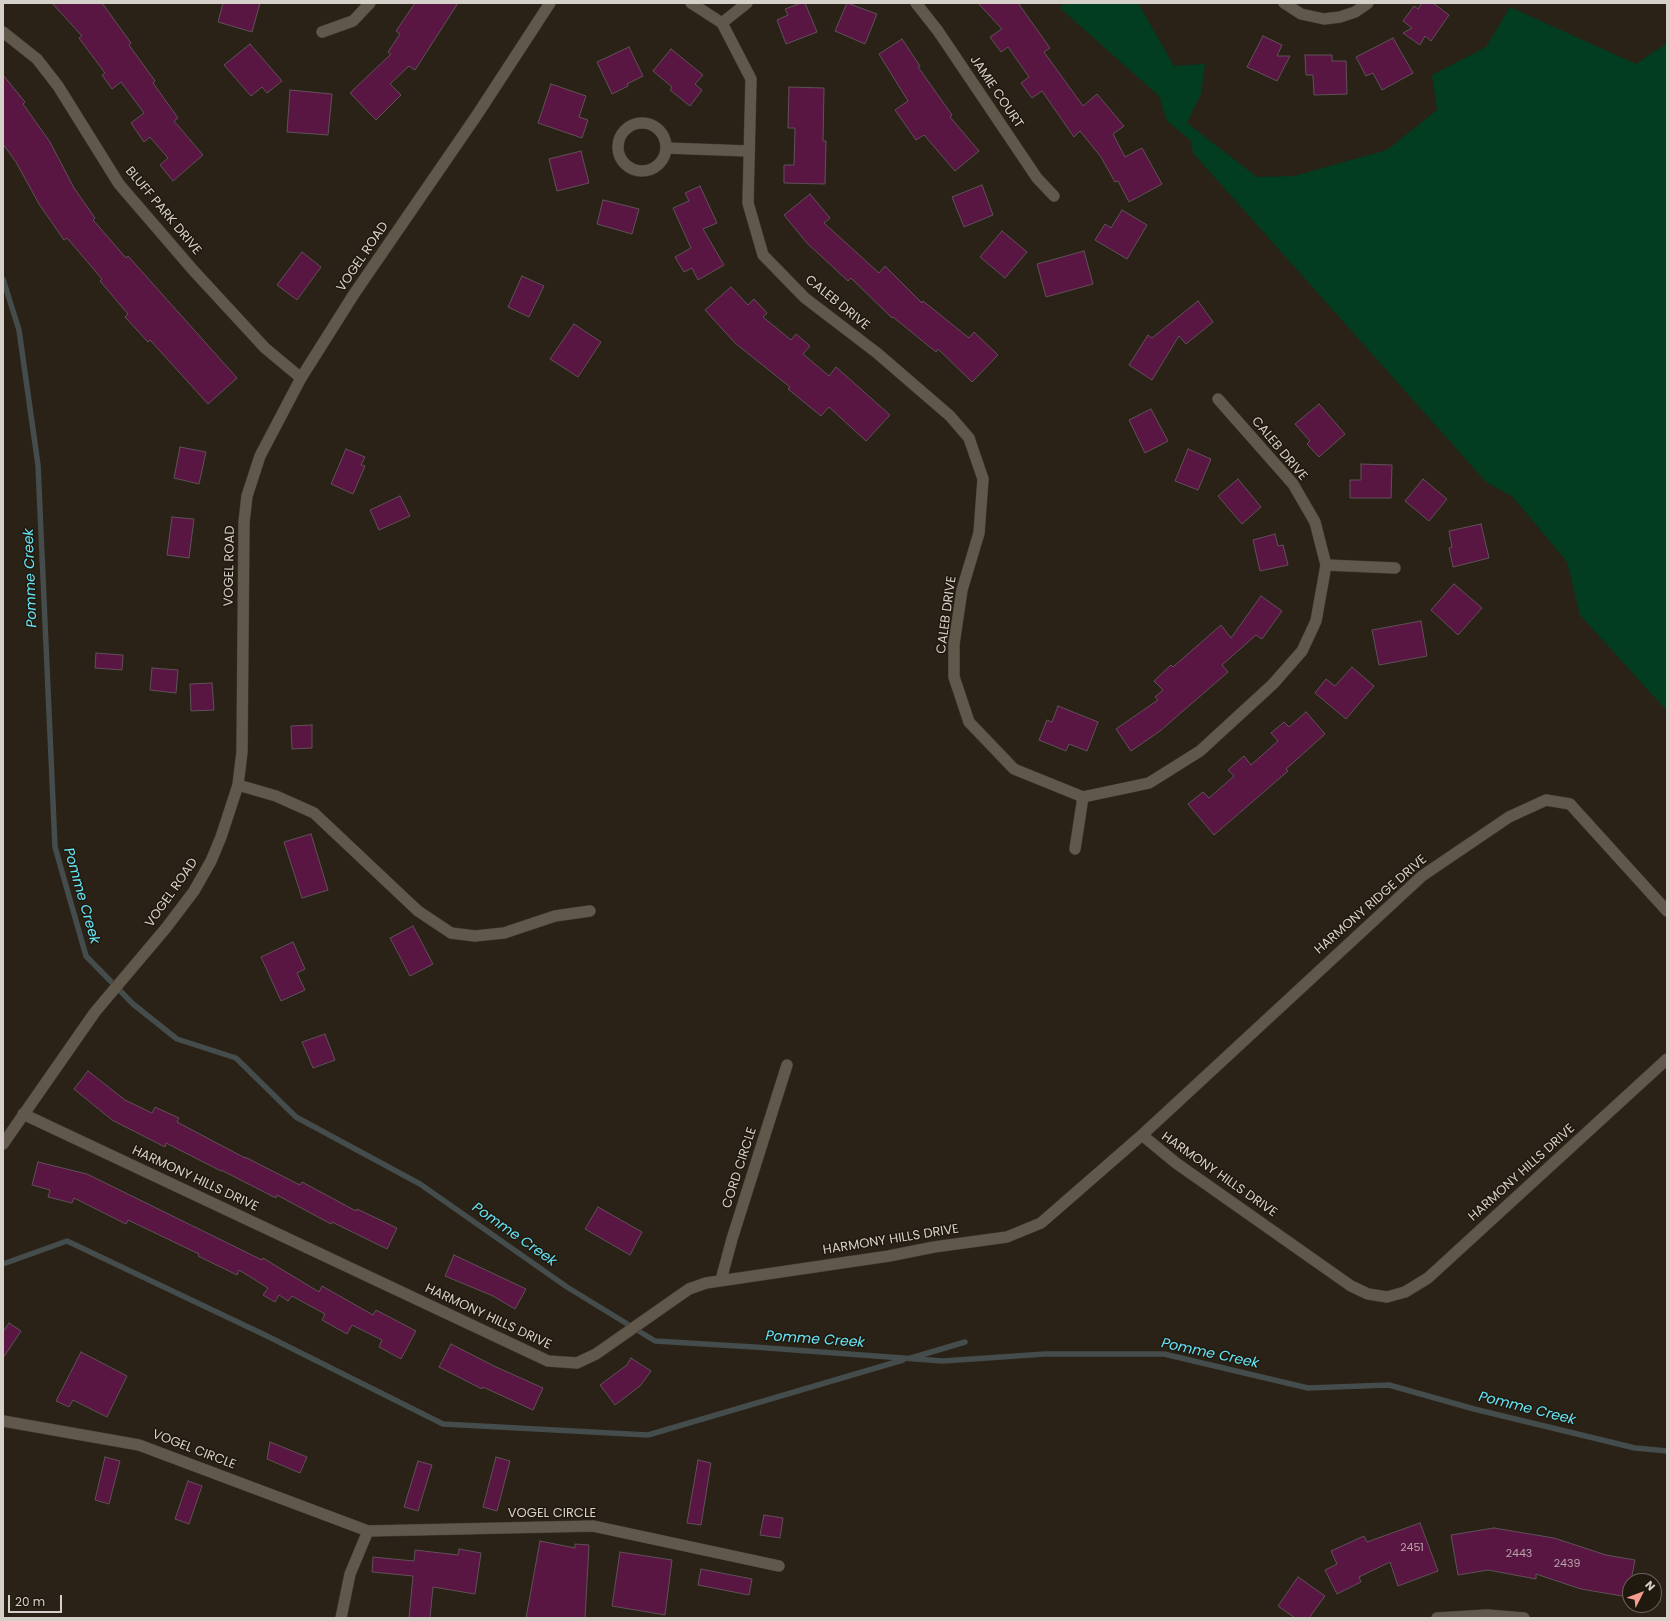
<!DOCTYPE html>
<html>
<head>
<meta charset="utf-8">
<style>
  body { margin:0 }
  #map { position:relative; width:1670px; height:1621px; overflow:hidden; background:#2a2217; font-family:Poppins,sans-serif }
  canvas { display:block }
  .frame { position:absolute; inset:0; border:4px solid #d6d0ca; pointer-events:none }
  .north { position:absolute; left:1622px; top:1573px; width:40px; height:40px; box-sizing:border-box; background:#20190e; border:1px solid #696259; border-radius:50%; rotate:48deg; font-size:11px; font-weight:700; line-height:16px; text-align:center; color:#d6d0ca }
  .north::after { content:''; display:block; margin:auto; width:14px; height:18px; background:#f59c91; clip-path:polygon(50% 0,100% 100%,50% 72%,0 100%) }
  .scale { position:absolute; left:8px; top:1595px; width:54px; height:18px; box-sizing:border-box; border:2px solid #d6d0ca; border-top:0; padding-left:5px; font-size:12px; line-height:14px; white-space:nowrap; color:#d6d0ca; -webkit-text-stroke:3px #20190e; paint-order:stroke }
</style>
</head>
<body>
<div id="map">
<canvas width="1670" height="1621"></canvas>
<div class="frame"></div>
<div class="north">N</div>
<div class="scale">20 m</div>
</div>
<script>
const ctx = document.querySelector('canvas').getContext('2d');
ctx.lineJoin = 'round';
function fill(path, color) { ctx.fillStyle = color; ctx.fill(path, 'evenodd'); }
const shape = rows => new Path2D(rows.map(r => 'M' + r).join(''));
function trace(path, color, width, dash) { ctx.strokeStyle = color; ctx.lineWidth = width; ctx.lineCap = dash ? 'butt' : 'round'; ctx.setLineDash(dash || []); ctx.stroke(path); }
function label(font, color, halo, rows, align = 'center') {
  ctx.font = font + ' Poppins,sans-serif'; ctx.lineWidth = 3; ctx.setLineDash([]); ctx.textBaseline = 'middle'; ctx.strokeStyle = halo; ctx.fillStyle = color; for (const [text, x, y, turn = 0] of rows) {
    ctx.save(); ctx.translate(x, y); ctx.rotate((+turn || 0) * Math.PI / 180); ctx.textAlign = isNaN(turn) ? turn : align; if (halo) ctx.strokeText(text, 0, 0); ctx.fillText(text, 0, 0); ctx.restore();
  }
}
fill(shape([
  [1064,3,1138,3,1174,66,1205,64,1201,94,1187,123,1257,177,1294,176,1387,150,1437,110,1432,75,1486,47,1510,7,1636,64,1667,43,1667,711,1580,615,1567,562,1513,497,1486,482,1193,153,1191,141,1167,121,1159,96,1060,8]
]), '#023c21');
trace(shape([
  [3,279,19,330,38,465,55,847,86,956,133,1004,177,1039,236,1058,296,1117,420,1184,567,1287,655,1341,754,1347,943,1361,1045,1354,1164,1354,1308,1388,1389,1385,1474,1409,1635,1448,1667,1451],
  [3,1264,67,1241,265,1335,443,1424,648,1435,903,1360],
  [911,1358,965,1342]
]), '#444c4c', 5.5);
const building = shape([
  [52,3,102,3,131,43,129,45,155,81,153,83,178,118,174,121,203,155,173,181,160,165,168,158,150,137,144,142,131,123,144,113,121,82,112,89,102,75,105,73,79,38,82,36,52,3],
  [223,3,260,3,252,32,218,22,223,3],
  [415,3,458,3,415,70,409,66,390,84,401,95,376,120,350,93,391,54,388,52,400,34,396,31,415,3],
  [801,3,805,3,817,32,786,44,777,20,788,15,785,9,801,3],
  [847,3,877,14,865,44,835,31,847,3],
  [978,3,1018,3,1050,48,1044,52,1083,106,1097,94,1124,126,1113,134,1125,157,1142,148,1162,184,1129,202,1118,181,1115,182,1101,157,1080,131,1074,137,1042,91,1032,98,1021,83,1029,77,1008,47,1001,52,990,37,1002,29,978,3],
  [1422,3,1433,3,1449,15,1431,41,1425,36,1420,45,1403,33,1412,28,1403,21,1414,6,1418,9,1422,3],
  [1263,36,1282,45,1277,56,1290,56,1277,81,1247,67,1263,36],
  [1393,38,1413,73,1382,90,1373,73,1366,76,1356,57,1393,38],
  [902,39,920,66,918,67,952,115,950,117,979,151,955,171,924,135,916,140,895,110,908,101,879,54,902,39],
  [250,44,282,81,267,93,262,87,251,96,224,65,250,44],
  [629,47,643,76,627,84,628,86,612,94,597,62,629,47],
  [671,49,703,75,695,84,702,90,690,106,670,90,672,87,653,71,671,49],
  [1305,55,1332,55,1332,61,1346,61,1347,94,1314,95,1313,75,1306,75,1305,55],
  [3,75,25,102,23,104,50,142,74,188,95,218,93,220,126,258,128,256,237,378,208,404,150,340,148,342,125,317,128,314,100,281,102,279,67,238,64,240,39,204,16,162,3,144,3,75],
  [551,84,586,96,579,117,588,120,582,138,538,123,551,84],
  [789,87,824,88,823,141,826,141,825,184,784,183,784,165,794,165,795,128,788,128,789,87],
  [290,90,332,94,328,135,287,132,290,90],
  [581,151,589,183,557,191,549,159,581,151],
  [982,185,993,215,964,227,952,197,982,185],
  [700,186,717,223,703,229,724,265,698,280,692,268,684,272,675,257,691,248,673,208,689,201,685,193,700,186],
  [810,194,830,218,824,223,879,273,885,266,922,303,923,301,969,338,974,332,998,355,972,382,938,349,936,352,893,317,892,318,851,278,848,281,807,243,784,215,810,194],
  [603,200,639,209,632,234,597,224,603,200],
  [1122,210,1147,225,1127,259,1095,240,1105,224,1111,228,1122,210],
  [1002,231,1027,252,1005,278,980,257,1002,231],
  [1084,251,1093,284,1046,297,1037,264,1084,251],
  [302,252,321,267,297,300,277,285,302,252],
  [522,276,544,286,529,317,508,307,522,276],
  [731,287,748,305,754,299,767,313,763,317,791,340,796,334,810,346,803,354,829,376,836,367,890,415,866,441,829,407,821,416,788,389,790,387,735,343,705,310,731,287],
  [1198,301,1213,322,1186,344,1179,336,1152,380,1129,365,1148,335,1152,338,1198,301],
  [574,324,601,342,578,377,550,359,574,324],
  [1319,404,1345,434,1319,457,1307,444,1310,441,1295,424,1319,404],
  [1151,409,1168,441,1145,453,1129,420,1151,409],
  [180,447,206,452,199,484,174,478,180,447],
  [346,449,365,457,361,465,365,466,353,494,331,484,346,449],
  [1188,449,1211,459,1198,490,1175,481,1188,449],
  [1361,464,1392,465,1391,498,1350,498,1350,480,1361,480,1361,464],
  [1238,479,1261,507,1242,524,1218,496,1238,479],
  [1423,479,1447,499,1429,521,1405,501,1423,479],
  [400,496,410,516,379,530,370,510,400,496],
  [172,517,194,519,189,558,167,555,172,517],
  [1481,524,1489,558,1453,567,1449,548,1452,547,1449,531,1481,524],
  [1275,534,1278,546,1283,545,1288,565,1260,571,1253,540,1275,534],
  [1454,584,1482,608,1458,635,1431,610,1454,584],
  [1261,596,1282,611,1262,639,1256,635,1222,665,1228,672,1160,731,1131,751,1116,729,1158,700,1155,697,1163,690,1154,681,1171,665,1173,667,1221,625,1231,638,1261,596],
  [1421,621,1427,656,1379,665,1372,630,1421,621],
  [96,653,123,655,122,670,95,668,96,653],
  [1352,667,1374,686,1346,719,1315,693,1326,679,1335,686,1352,667],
  [152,668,178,670,176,693,150,690,152,668],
  [212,683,214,710,191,711,190,684,212,683],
  [1058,706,1098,722,1087,751,1069,744,1066,751,1039,740,1047,720,1052,722,1058,706],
  [1306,712,1325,734,1286,769,1288,771,1214,835,1188,804,1203,792,1209,798,1234,776,1228,770,1244,756,1251,765,1278,741,1271,733,1284,722,1289,727,1306,712],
  [312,725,312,748,292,749,291,726,312,725],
  [311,834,328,890,302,898,284,842,311,834],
  [413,926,433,964,410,976,390,938,413,926],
  [293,942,305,969,297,973,305,990,281,1001,261,957,293,942],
  [325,1034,335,1060,313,1068,302,1042,325,1034],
  [88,1071,125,1100,152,1113,155,1107,179,1118,177,1122,245,1158,245,1157,300,1185,302,1182,356,1211,357,1209,397,1228,387,1249,332,1222,331,1224,277,1195,276,1198,221,1170,221,1171,166,1143,165,1147,112,1120,74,1089,88,1071],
  [38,1162,87,1174,262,1260,263,1258,319,1292,322,1286,373,1315,376,1310,416,1331,401,1359,379,1347,382,1340,352,1325,347,1334,322,1320,325,1314,292,1296,288,1301,279,1295,275,1302,263,1295,268,1288,239,1270,237,1275,198,1256,199,1254,128,1220,126,1224,74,1198,72,1203,48,1197,50,1190,32,1185,38,1162],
  [598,1207,642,1232,630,1255,585,1229,598,1207],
  [454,1255,526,1289,515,1309,493,1296,445,1276,454,1255],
  [9,1323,21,1331,3,1358,3,1332,9,1323],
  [451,1344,494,1366,543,1388,533,1410,483,1387,482,1389,439,1367,451,1344],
  [81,1352,127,1376,107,1417,73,1400,69,1407,56,1401,81,1352],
  [631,1358,651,1371,640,1386,615,1405,600,1385,627,1365,631,1358],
  [270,1442,307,1457,300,1473,267,1459,270,1442],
  [105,1457,120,1461,109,1504,95,1500,105,1457],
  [496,1457,510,1461,497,1511,483,1507,496,1457],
  [698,1460,711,1463,701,1525,687,1523,698,1460],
  [418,1461,432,1465,418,1511,404,1507,418,1461],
  [188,1481,202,1486,189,1524,175,1519,188,1481],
  [764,1515,783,1518,780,1538,760,1535,764,1515],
  [1420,1523,1438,1571,1398,1586,1390,1562,1359,1577,1361,1582,1337,1594,1325,1570,1337,1564,1331,1551,1364,1536,1367,1542,1420,1523],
  [1494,1528,1554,1538,1606,1555,1635,1560,1628,1597,1581,1589,1536,1574,1536,1579,1488,1570,1458,1575,1451,1535,1494,1528],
  [540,1541,575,1548,575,1544,589,1545,585,1618,526,1618,540,1541],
  [459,1549,481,1553,475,1594,433,1587,430,1618,409,1618,413,1576,372,1572,373,1557,414,1561,415,1550,458,1555,459,1549],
  [620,1552,672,1560,665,1615,612,1606,620,1552],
  [701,1569,752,1579,749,1595,698,1585,701,1569],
  [1298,1577,1325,1596,1309,1618,1295,1618,1278,1606,1298,1577]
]);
fill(building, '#5a1642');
trace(building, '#5f5158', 1);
const minor = shape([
  [691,3,722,23,751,79,748,203,763,255,805,298,877,353,950,416,969,438,983,479,979,533,962,590,954,644,954,677,969,722,1014,769,1083,797,1149,783,1200,751,1273,684,1302,651,1316,621,1326,565,1315,522,1293,484,1218,399],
  [916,3,938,31,1037,178,1054,196],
  [1284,3,1301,14,1324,19,1340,17,1355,12,1368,3],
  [722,23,747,3],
  [3,32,37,59,58,86,119,184,193,270,265,348,301,378],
  [322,32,353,21,370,3],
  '618 147a24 24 0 1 1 48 0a24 24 0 1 1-48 0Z',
  [666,148,748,151],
  [1326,565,1395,568],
  [238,785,276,796,314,813,418,911,451,933,475,936,504,933,555,916,590,911],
  [1075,849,1083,797],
  [23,1114,548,1361,577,1363,596,1354,689,1289,706,1283,889,1256,934,1247,1007,1237,1041,1223,1142,1135,1176,1163,1351,1286,1368,1294,1387,1297,1405,1292,1428,1278,1667,1059],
  [1142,1135,1422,876,1509,817,1546,800,1570,804,1667,911],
  [721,1280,732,1239,787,1065],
  [3,1421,139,1445,368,1531,593,1526,779,1566],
  [341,1618,350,1574,368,1531],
  [1437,1618,1487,1615,1524,1618]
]);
const tertiary = shape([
  [3,1144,95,1012,166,928,194,891,211,861,221,837,238,785,242,752,244,522,247,496,260,456,301,378,354,294,477,115,550,3]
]);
trace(minor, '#453e37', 12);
trace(tertiary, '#453e37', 12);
trace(minor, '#61584c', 11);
trace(tertiary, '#61584c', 11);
label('11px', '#b7a2a8', null, [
  ["2451",1412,1548],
  ["2443",1519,1554],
  ["2439",1567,1564]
]);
label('13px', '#d6d0ca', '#20190e', [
  ["JAMIE COURT",996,92,56],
  ["BLUFF PARK DRIVE",163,211,50],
  ["VOGEL ROAD",363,257,-56],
  ["CALEB DRIVE",837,303,39],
  ["CALEB DRIVE",1279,449,50],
  ["VOGEL ROAD",230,566,-89],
  ["CALEB DRIVE",947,615,-82],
  ["VOGEL ROAD",172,893,-55],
  ["HARMONY RIDGE DRIVE",1371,905,-41],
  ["CORD CIRCLE",740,1168,-72],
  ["HARMONY HILLS DRIVE",1522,1173,-42],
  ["HARMONY HILLS DRIVE",1219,1175,35],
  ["HARMONY HILLS DRIVE",195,1179,25],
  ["HARMONY HILLS DRIVE",891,1240,-9],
  ["HARMONY HILLS DRIVE",488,1317,25],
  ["VOGEL CIRCLE",194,1450,21],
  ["VOGEL CIRCLE",552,1514]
]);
label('italic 14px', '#66e3f6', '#20190e', [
  ["Pomme Creek",31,578,-92],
  ["Pomme Creek",81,896,74],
  ["Pomme Creek",514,1235,35],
  ["Pomme Creek",815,1340,4],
  ["Pomme Creek",1210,1354,12],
  ["Pomme Creek",1527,1409,14]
]);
</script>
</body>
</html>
